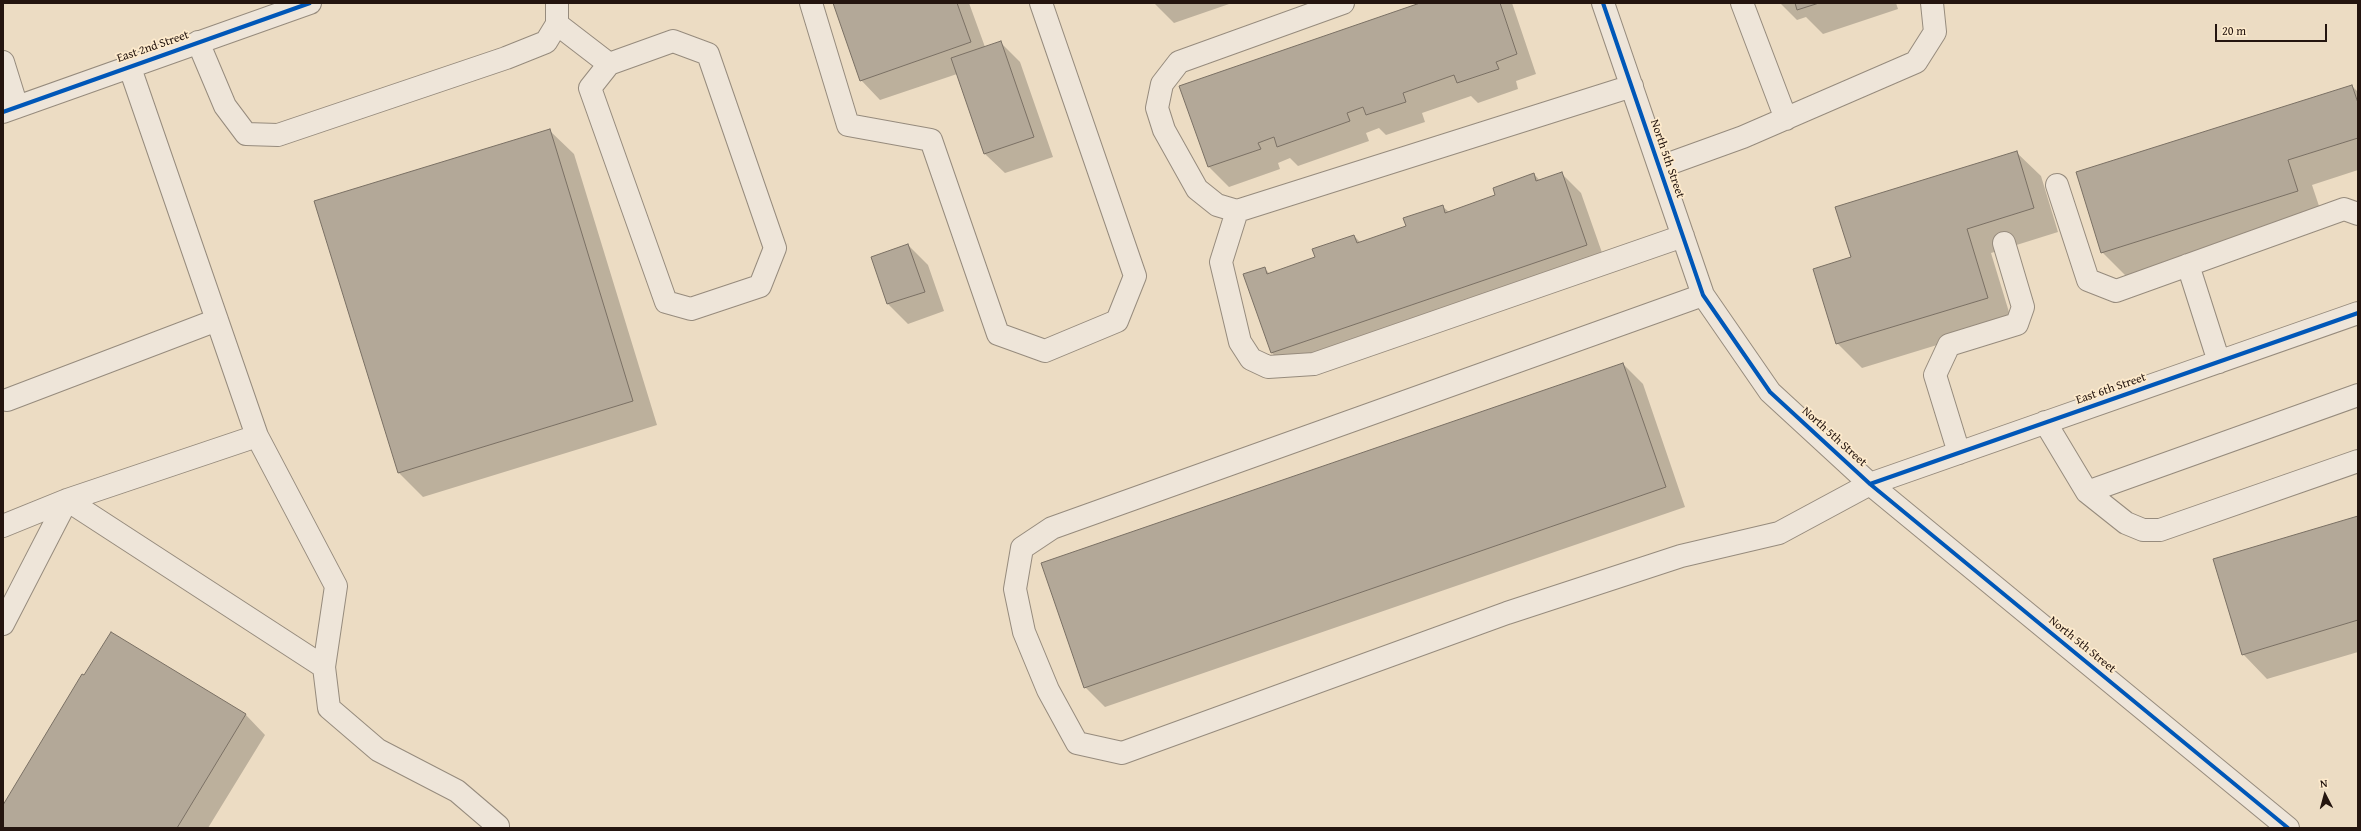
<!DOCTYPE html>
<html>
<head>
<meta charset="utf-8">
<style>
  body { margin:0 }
  #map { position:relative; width:2361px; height:831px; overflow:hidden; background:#ecdcc3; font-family:"Gentium Book Plus",serif }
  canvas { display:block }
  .frame { position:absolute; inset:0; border:4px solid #24150f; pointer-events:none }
  .north { position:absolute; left:2305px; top:775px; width:40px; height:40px; -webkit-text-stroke:3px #feebcd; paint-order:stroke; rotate:354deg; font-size:11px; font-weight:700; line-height:16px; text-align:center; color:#24150f }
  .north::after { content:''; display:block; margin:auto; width:14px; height:18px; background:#24150f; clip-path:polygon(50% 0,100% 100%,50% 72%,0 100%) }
  .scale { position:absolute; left:2215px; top:24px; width:112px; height:18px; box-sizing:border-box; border:2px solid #24150f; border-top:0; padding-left:5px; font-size:12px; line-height:14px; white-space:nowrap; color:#24150f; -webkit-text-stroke:3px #feebcd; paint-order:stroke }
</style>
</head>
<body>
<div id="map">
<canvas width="2361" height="831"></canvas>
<div class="frame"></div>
<div class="north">N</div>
<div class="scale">20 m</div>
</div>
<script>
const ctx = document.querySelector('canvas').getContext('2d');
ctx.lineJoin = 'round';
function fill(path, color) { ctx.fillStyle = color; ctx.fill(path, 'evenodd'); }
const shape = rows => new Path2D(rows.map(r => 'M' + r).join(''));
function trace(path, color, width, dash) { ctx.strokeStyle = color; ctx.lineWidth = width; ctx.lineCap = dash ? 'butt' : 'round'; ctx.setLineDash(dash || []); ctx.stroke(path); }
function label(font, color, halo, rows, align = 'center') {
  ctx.font = font + ' "Gentium Book Plus",serif'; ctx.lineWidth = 3.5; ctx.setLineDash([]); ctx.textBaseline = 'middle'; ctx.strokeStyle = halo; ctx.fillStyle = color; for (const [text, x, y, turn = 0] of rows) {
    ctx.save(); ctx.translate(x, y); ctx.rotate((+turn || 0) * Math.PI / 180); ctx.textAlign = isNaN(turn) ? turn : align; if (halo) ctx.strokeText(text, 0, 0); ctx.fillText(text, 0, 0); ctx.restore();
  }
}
fill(shape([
  [834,3,969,3,985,47,1000,42,1020,62,1053,157,1005,173,985,154,957,74,880,100,861,80],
  [1154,3,1232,3,1174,23],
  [1423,3,1512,3,1536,74,1516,81,1518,89,1478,103,1471,96,1422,113,1425,122,1386,135,1379,128,1366,133,1369,141,1298,166,1290,158,1278,163,1280,169,1229,187,1209,167,1181,86],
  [1780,3,1896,3,1898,9,1823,34,1806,17,1797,20],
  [2352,86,2358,92,2358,170,2312,185,2322,215,2127,277,2102,252],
  [549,130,574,154,657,425,423,497,399,473],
  [2016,152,2041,176,2058,232,1991,253,2012,322,1862,368,1837,343,1852,258],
  [1561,173,1581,193,1606,264,1291,373,1272,353,1264,268,1270,274,1317,258,1354,236,1361,243,1407,227,1442,206,1449,212,1497,196,1534,174,1540,181],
  [908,245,928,265,944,311,908,324,888,304,872,258],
  [1623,364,1643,384,1685,507,1105,707,1085,687],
  [2358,517,2358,652,2267,679,2243,654],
  [111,633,246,715,265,735,208,828,3,828,3,809]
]), '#0003');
const building = shape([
  [833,3,957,3,971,42,860,81,833,3],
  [1420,3,1500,3,1517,54,1496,62,1499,69,1457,83,1454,75,1403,93,1406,102,1366,115,1363,107,1347,113,1350,121,1277,147,1274,137,1258,143,1261,149,1208,167,1179,86,1420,3],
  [1795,3,1819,3,1797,10,1795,3],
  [1001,41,1034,137,984,154,951,58,1001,41],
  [2352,85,2358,103,2358,138,2288,160,2298,191,2101,253,2076,172,2352,85],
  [550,129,633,401,398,473,314,201,550,129],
  [2017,151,2034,208,1967,229,1988,298,1836,344,1813,269,1851,257,1835,207,2017,151],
  [1562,172,1587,245,1271,353,1243,274,1265,267,1267,274,1315,257,1312,249,1354,235,1357,243,1406,226,1403,218,1443,205,1445,213,1495,195,1493,188,1534,173,1536,181,1562,172],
  [908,244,925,292,887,304,871,257,908,244],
  [1623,363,1666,487,1084,688,1041,563,1623,363],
  [2358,516,2358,620,2242,655,2213,559,2358,516],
  [111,632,246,714,177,828,3,828,3,805,82,674,84,675,111,632]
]);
fill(building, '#b3a898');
trace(building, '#7a7064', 1);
const minor = shape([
  [811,3,848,125,931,140,998,334,1045,351,1117,321,1135,276,1041,3],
  [1343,3,1179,62,1162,84,1157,108,1164,130,1197,189,1217,205,1237,211,1632,86],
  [1603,3,1703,295,1770,392,1870,484,2288,828],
  [1742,3,1786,119],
  [557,24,609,64,673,41,708,54,775,248,760,286,691,309,666,302,590,88,609,64],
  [198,42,225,106,246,134,278,135,506,58,546,42,557,24,557,3],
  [3,62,17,107],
  [129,65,257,436,336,586,324,667,329,708,378,750,457,791,498,826,498,828],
  [3,112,310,3],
  [1660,167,1743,137,1916,62,1935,32,1932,3],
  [2057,185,2088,280,2116,291,2344,209,2358,214],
  [1237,211,1221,262,1240,342,1251,359,1268,367,1314,364,1683,236],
  [2188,265,2219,362],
  [1703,295,1052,528,1022,548,1015,589,1024,632,1048,690,1077,743,1122,753,1507,613,1681,556,1779,533,1870,484,2358,313],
  [7,400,217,320],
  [2045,422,2087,492,2126,523,2143,530,2160,530,2358,461],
  [1959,453,1935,375,1949,345,2017,324,2023,307,2004,243],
  [2087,492,2358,395],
  [3,526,67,500,257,436],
  [3,624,67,500,324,667]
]);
trace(minor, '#968b7d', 24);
trace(minor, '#eee5d9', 22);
trace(shape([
  [1603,3,1703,295,1770,392,1870,484,2288,828],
  [3,112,310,3],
  [1870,484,2358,313]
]), '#0057b8', 4);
label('12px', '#24150f', '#feebcd', [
  ["East 2nd Street",153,47,-19],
  ["North 5th Street",1667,159,71],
  ["East 6th Street",2111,389,-19],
  ["North 5th Street",1834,437,42],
  ["North 5th Street",2082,645,39]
]);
</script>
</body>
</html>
